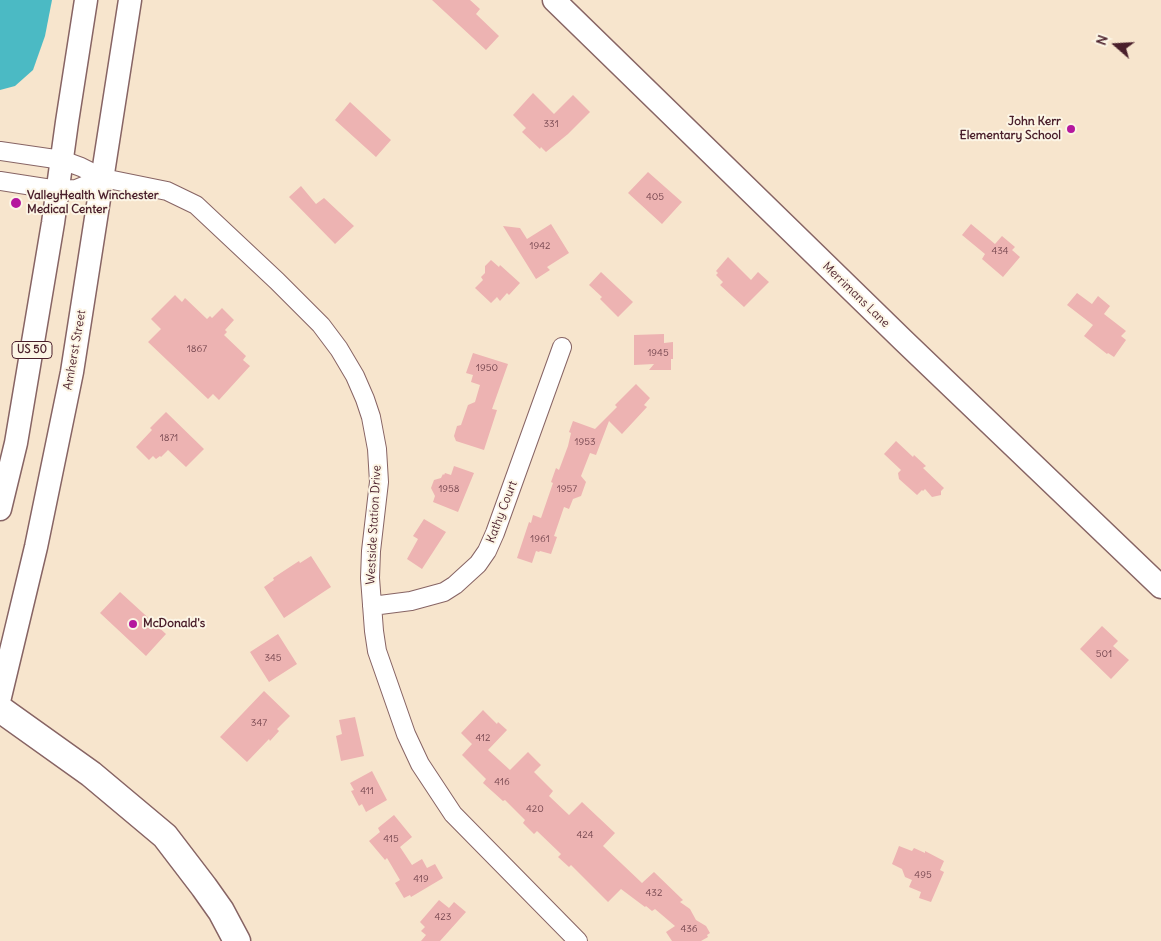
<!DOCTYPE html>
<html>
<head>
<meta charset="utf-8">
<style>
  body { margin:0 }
  #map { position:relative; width:1161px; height:941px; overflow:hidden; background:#f7e5cd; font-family:Delius,sans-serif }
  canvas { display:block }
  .north { position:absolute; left:1091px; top:20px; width:50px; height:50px; -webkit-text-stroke:4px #fcf5e5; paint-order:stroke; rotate:289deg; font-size:14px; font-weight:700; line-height:20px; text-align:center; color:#4a1f2b }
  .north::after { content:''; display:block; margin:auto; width:18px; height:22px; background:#4a1f2b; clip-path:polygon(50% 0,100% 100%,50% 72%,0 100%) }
</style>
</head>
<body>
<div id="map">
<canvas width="1161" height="941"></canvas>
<div class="north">N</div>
</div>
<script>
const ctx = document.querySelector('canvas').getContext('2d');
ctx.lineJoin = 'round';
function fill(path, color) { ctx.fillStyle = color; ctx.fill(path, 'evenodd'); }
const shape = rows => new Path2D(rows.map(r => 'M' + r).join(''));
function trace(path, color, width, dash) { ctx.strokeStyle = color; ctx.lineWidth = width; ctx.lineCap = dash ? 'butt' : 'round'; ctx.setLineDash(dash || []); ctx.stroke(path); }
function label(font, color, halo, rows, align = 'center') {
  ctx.font = font + ' Delius,sans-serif'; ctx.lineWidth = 4; ctx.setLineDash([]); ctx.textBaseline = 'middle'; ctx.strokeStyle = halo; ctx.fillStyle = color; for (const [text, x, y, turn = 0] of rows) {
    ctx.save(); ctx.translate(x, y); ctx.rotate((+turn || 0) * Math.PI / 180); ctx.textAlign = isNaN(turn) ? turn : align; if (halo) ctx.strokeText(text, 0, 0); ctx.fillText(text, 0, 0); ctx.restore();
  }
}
fill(shape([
  [0,0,52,0,45,36,33,70,15,86,0,90]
]), '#4bbac4');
fill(shape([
  [432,0,470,0,480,9,476,14,499,36,486,50],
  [533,93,554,114,573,95,590,112,568,134,546,152,541,147,540,149,522,132,526,128,513,115],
  [350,102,391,140,376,157,335,120],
  [648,172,682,202,662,224,628,193],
  [301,186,316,204,324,198,354,226,335,244,289,197],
  [551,224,569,253,547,267,550,270,536,279,503,226,520,228,527,239],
  [971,224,995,244,1002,236,1015,247,1012,250,1020,257,1003,277,982,259,985,254,962,235],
  [728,257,751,280,758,272,769,282,744,307,720,285,723,282,716,275,718,273,716,271],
  [491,260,499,267,500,265,520,283,509,295,507,293,500,301,497,297,491,303,475,288,483,280,481,277,485,273,485,266],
  [601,272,633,302,618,317,600,299,602,297,589,285],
  [1077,293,1092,304,1098,296,1110,306,1104,314,1126,331,1121,336,1126,340,1114,357,1108,353,1107,354,1084,336,1093,325,1067,305],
  [175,295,182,302,185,298,207,319,210,316,212,318,222,308,234,320,225,330,227,332,224,335,246,356,243,360,250,366,219,400,213,394,208,399,148,342,161,329,151,319],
  [664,334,664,343,673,342,673,359,671,359,671,370,649,370,654,364,634,365,634,335],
  [473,353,508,364,492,409,497,410,484,450,456,441,454,436,457,426,461,425,468,405,475,402,480,385,471,382,473,375,466,373],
  [636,384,650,398,644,405,647,407,622,434,609,421,596,455,590,453,581,476,586,482,581,496,573,499,569,509,564,507,554,536,557,537,551,554,540,551,539,552,536,551,532,563,517,558,529,522,531,523,533,515,541,518,553,483,551,482,556,468,559,470,568,446,571,433,569,432,573,421,595,429,617,407,615,405],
  [166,412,204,449,186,467,168,450,161,457,160,456,156,459,153,456,149,460,136,447,152,430,150,428],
  [896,441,913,457,914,455,926,466,923,468,944,488,941,491,941,495,932,497,925,489,923,491,922,490,917,495,899,479,898,473,901,470,884,454],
  [454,466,474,473,458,512,433,502,435,496,431,488,434,480,441,478,443,474,444,475,445,473,451,475],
  [424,519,446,532,422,569,407,559,418,539,413,536],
  [311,556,331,587,284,618,264,587,274,580,273,578,299,561,300,563],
  [120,592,166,634,146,656,100,613],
  [1102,626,1118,641,1113,646,1129,660,1111,679,1080,649],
  [278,634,297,664,269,682,250,652],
  [264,691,290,716,277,729,279,731,270,741,269,739,247,762,220,737],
  [483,710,497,724,498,722,507,730,488,750,510,770,528,752,541,765,534,772,553,791,549,796,569,815,582,802,615,833,603,846,642,883,654,872,683,900,680,902,690,909,696,920,706,926,710,933,707,935,708,937,701,941,672,941,666,932,675,926,655,909,652,911,646,906,645,907,621,889,608,902,571,865,569,867,558,857,561,854,537,831,534,834,523,823,525,820,505,800,503,801,483,783,486,779,462,755,472,744,461,733],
  [355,717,364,756,341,761,336,736,342,734,339,720],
  [372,771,387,800,366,812,362,804,359,806,351,791,354,790,350,783],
  [394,815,412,837,400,847,412,865,422,859,427,868,435,864,443,878,411,897,410,895,404,898,395,883,400,880,387,858,385,860,369,841,380,832,378,828],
  [899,846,912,851,914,848,925,853,925,851,944,861,940,870,944,872,931,902,919,898,921,892,909,887,912,880,905,877,902,869,892,864],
  [439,900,449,908,454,902,466,912,440,941,421,941,426,935,421,931,425,927,420,922]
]), '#edb3b2');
const minor = shape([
  [0,151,62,160,81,167,103,178,167,191,196,205,277,281,321,325,339,349,355,376,365,399,371,417,377,449,379,482,371,551,370,578,374,631,377,651,406,734,420,764,453,814,578,941],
  [0,181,58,190,76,189,103,178],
  [372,606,411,601,444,592,455,585,478,564,487,551,495,533,562,347]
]);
const major = shape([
  [554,0,904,341,1161,587],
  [0,509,16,443,53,223,67,122,86,0],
  [0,697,36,547,72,372,130,0]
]);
const highway = shape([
  [0,709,91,774,165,836,204,887,221,911,237,941]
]);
trace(minor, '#876464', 20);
trace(major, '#876464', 25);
trace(highway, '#876464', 29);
trace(minor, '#fff', 18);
trace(major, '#fff', 22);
trace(highway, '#fff', 26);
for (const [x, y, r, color] of [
  [1071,129,5,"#b5179e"],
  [16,203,6,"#b5179e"],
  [133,624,5,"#b5179e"]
]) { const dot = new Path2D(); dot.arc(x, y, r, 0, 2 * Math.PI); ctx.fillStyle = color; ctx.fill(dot); trace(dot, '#fcf5e5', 2); }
label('10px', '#73444d', null, [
  ["331",551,124],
  ["405",655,197],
  ["1942",540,246],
  ["434",1000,251],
  ["1867",197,349],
  ["1945",658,353],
  ["1950",487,368],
  ["1871",169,438],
  ["1953",585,442],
  ["1958",449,489],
  ["1957",567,489],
  ["1961",540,539],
  ["501",1104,654],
  ["345",273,658],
  ["347",259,723],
  ["412",483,738],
  ["416",502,782],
  ["411",367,791],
  ["420",535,809],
  ["424",585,835],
  ["415",391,839],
  ["495",923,875],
  ["419",421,879],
  ["432",654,893],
  ["423",443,917],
  ["436",689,929]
]);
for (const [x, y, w] of [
  [32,350,40]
]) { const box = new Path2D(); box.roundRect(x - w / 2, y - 8.5, w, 17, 4); ctx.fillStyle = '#fcf5e5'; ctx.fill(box); trace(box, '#4a1f2b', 1); }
label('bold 11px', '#4a1f2b', null, [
  ["US 50",32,350]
]);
label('bold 12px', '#4a1f2b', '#fcf5e5', [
  ["John Kerr",1061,122,"right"],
  ["Elementary School",1061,136,"right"],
  ["ValleyHealth Winchester",27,196],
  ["Medical Center",27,210],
  ["McDonald's",143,624]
], 'left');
label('12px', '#4a1f2b', '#fcf5e5', [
  ["Merrimans Lane",856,295,44],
  ["Amherst Street",75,350,-80],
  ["Kathy Court",502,512,-69],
  ["Westside Station Drive",374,525,-87]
]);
</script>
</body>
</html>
